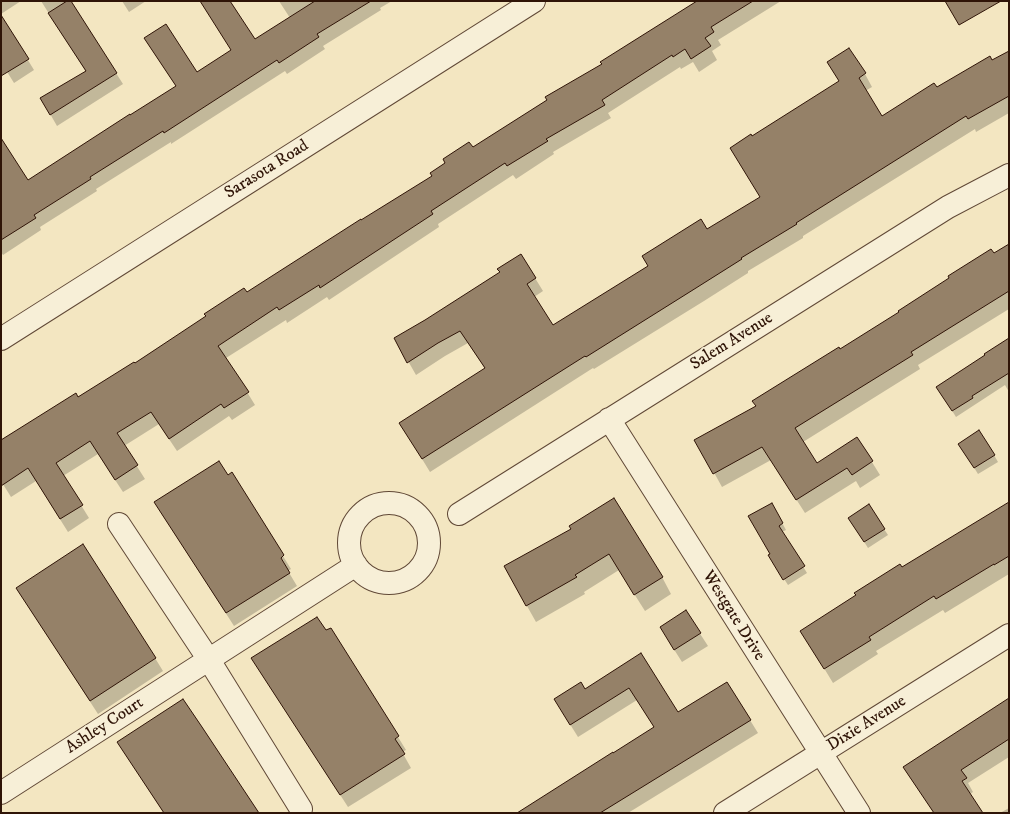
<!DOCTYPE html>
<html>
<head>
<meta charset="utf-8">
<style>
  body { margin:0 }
  #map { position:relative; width:1010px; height:814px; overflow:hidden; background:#f3e6c1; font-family:"IM FELL DW Pica",serif }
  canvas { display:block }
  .frame { position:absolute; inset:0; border:2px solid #2f1407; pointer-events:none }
</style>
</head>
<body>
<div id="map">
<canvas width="1010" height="814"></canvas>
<div class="frame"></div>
</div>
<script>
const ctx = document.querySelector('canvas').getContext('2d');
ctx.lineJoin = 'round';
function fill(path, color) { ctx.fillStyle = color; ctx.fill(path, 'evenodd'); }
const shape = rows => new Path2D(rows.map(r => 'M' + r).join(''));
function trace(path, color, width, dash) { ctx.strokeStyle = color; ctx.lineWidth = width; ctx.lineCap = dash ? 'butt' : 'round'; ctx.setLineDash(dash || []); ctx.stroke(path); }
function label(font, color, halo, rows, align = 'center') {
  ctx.font = font + ' "IM FELL DW Pica",serif'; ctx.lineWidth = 3.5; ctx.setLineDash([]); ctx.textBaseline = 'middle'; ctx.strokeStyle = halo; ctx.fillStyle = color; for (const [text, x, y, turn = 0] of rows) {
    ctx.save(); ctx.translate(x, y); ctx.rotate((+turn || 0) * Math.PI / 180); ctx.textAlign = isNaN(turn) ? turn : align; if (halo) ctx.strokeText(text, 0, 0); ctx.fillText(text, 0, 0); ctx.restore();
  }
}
fill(shape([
  [1,1,21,1,1,14],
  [41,1,70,1,123,84,57,126,41,98,86,72],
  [122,1,146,1,129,12],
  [201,1,229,1,255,41,290,18,279,1,307,1,308,2,311,1,392,1,380,8,381,10,323,46,325,49,287,74,285,71,171,144,171,142,96,189,97,191,40,227,41,230,3,255,1,252,1,140,28,181,177,87,152,49,197,73,232,50],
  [699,1,781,1,718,40,721,45,712,51,717,60,699,72,693,62,681,69,680,67,608,113,611,118,553,152,554,154,516,179,513,175,438,224,439,227,329,300,327,297,287,323,286,320,226,358,255,405,232,420,229,416,177,451,159,424,124,446,145,479,123,492,98,454,63,476,89,518,68,532,36,481,11,497,1,481,1,442,134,364,434,176,472,148,603,65],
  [1,16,34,70,14,83,1,62],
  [1009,54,1009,113,976,132,975,129,803,236,803,238,748,271,748,273,704,301,594,369,593,368,430,472,408,436,485,369,468,343,445,356,416,375,395,338,535,278,543,291,534,297,552,326,761,197,752,137,840,82,828,63,865,74,872,87,865,91,882,117,936,88],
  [1009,246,1009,309,918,365,920,369,803,442,817,464,857,438,880,475,860,488,856,481,805,513,771,460,722,487,696,440,757,407,840,350],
  [1009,347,1009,392,1005,385,956,417,941,393],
  [963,450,994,455,998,462,978,474],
  [232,474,291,569,288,571,297,586,234,626,155,503,227,477],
  [1009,503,1009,574,945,613,943,610,876,651,878,654,833,683,810,645,902,569],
  [772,504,786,530,782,532,807,573,788,585,773,562],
  [853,524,884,529,888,535,868,548],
  [572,530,662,577,671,594,645,611,619,570,584,592,585,594,536,622,505,567],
  [17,589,155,658,163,671,98,714],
  [686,612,708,646,682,662,668,640],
  [330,629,398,737,406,750,402,752,411,768,348,807,260,671],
  [640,654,678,713,727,683,758,733,628,813,518,813,655,728,637,700,578,737,563,713,585,690],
  [1009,699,1009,757,968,783,973,792,970,794,982,813,934,813,912,780],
  [118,743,258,813,164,813],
  [1009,808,1009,813,1000,813]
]), '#0003');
const building = shape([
  [67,1,71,1,117,73,50,115,40,98,86,71,48,13,67,1],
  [200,1,230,1,255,39,315,1,371,1,317,34,319,37,279,63,277,60,164,133,163,131,90,177,91,179,34,215,36,218,1,240,1,138,28,180,130,114,130,115,176,86,144,38,166,24,197,72,231,50,200,1],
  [697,1,753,1,711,27,714,32,705,38,711,46,691,59,685,49,673,57,672,55,602,100,605,105,546,139,548,141,507,166,505,163,431,211,433,214,320,288,319,285,279,310,277,307,218,346,249,392,224,408,221,404,169,439,151,412,117,433,138,465,115,480,90,441,56,463,83,505,60,519,28,468,1,486,1,440,76,393,78,397,134,362,135,363,206,316,204,314,244,288,247,292,361,219,361,220,432,176,430,173,445,163,443,159,469,142,473,147,547,100,545,97,602,64,600,62,697,1],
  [945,1,1001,1,959,25,945,1],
  [1,15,29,59,1,76,1,15],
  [849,48,866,73,859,78,882,116,934,83,937,87,990,56,992,60,1009,51,1009,96,968,119,966,116,796,223,797,224,741,258,742,259,696,288,586,357,585,356,422,459,399,423,485,368,460,331,438,343,407,363,394,338,425,320,500,272,497,269,521,254,536,278,527,284,553,325,648,266,642,256,701,219,707,229,760,197,730,148,751,134,752,136,839,81,827,62,849,48],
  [1009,244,1009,291,911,352,913,355,795,428,817,463,857,437,873,461,852,475,847,468,796,500,762,447,713,474,694,440,756,406,752,401,839,347,840,349,899,312,898,311,949,278,948,276,991,249,994,253,1009,244],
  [1009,338,1009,373,972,396,973,398,952,411,936,387,985,355,984,354,1009,338],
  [979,430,995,455,974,468,958,444,979,430],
  [219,461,228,475,232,472,284,555,281,558,290,573,226,613,154,502,219,461],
  [614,498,663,577,634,595,609,554,575,575,577,577,526,606,504,566,571,529,569,526,614,498],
  [1009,502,1009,556,994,565,994,564,936,599,934,596,869,637,871,640,824,669,800,631,856,595,854,593,900,564,902,567,1009,502],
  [772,503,783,523,779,526,805,566,783,580,768,555,770,554,748,516,772,503],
  [869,504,885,529,864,542,848,518,869,504],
  [83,544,156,658,90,701,16,588,83,544],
  [686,610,701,633,674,650,660,627,686,610],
  [317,617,326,630,331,628,399,736,395,739,405,754,340,795,251,658,317,617],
  [641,653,678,712,727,682,751,720,600,813,517,813,613,752,613,753,654,727,629,688,570,725,554,699,581,682,585,689,641,653],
  [1009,698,1009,739,961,770,967,778,962,781,983,813,934,813,903,767,1009,698],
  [183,699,202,727,259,813,164,813,117,742,183,699]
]);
fill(building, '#958168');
trace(building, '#2f1407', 1);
const minor = shape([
  [1,339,534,1],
  [609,419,859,813],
  '349 543a40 40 0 1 1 80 0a40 40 0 1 1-80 0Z',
  [459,514,948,207,1009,175],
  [119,524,209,660,301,809],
  [1,793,356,565],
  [725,813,1009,635]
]);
trace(minor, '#604836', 24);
trace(minor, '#f7efd7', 22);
label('17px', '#2f1407', '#f7efd7', [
  ["Sarasota Road",267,170,-32],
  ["Salem Avenue",732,342,-32],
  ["Westgate Drive",733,616,58],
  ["Dixie Avenue",867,724,-32],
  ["Ashley Court",105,726,-33]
]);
</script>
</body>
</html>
